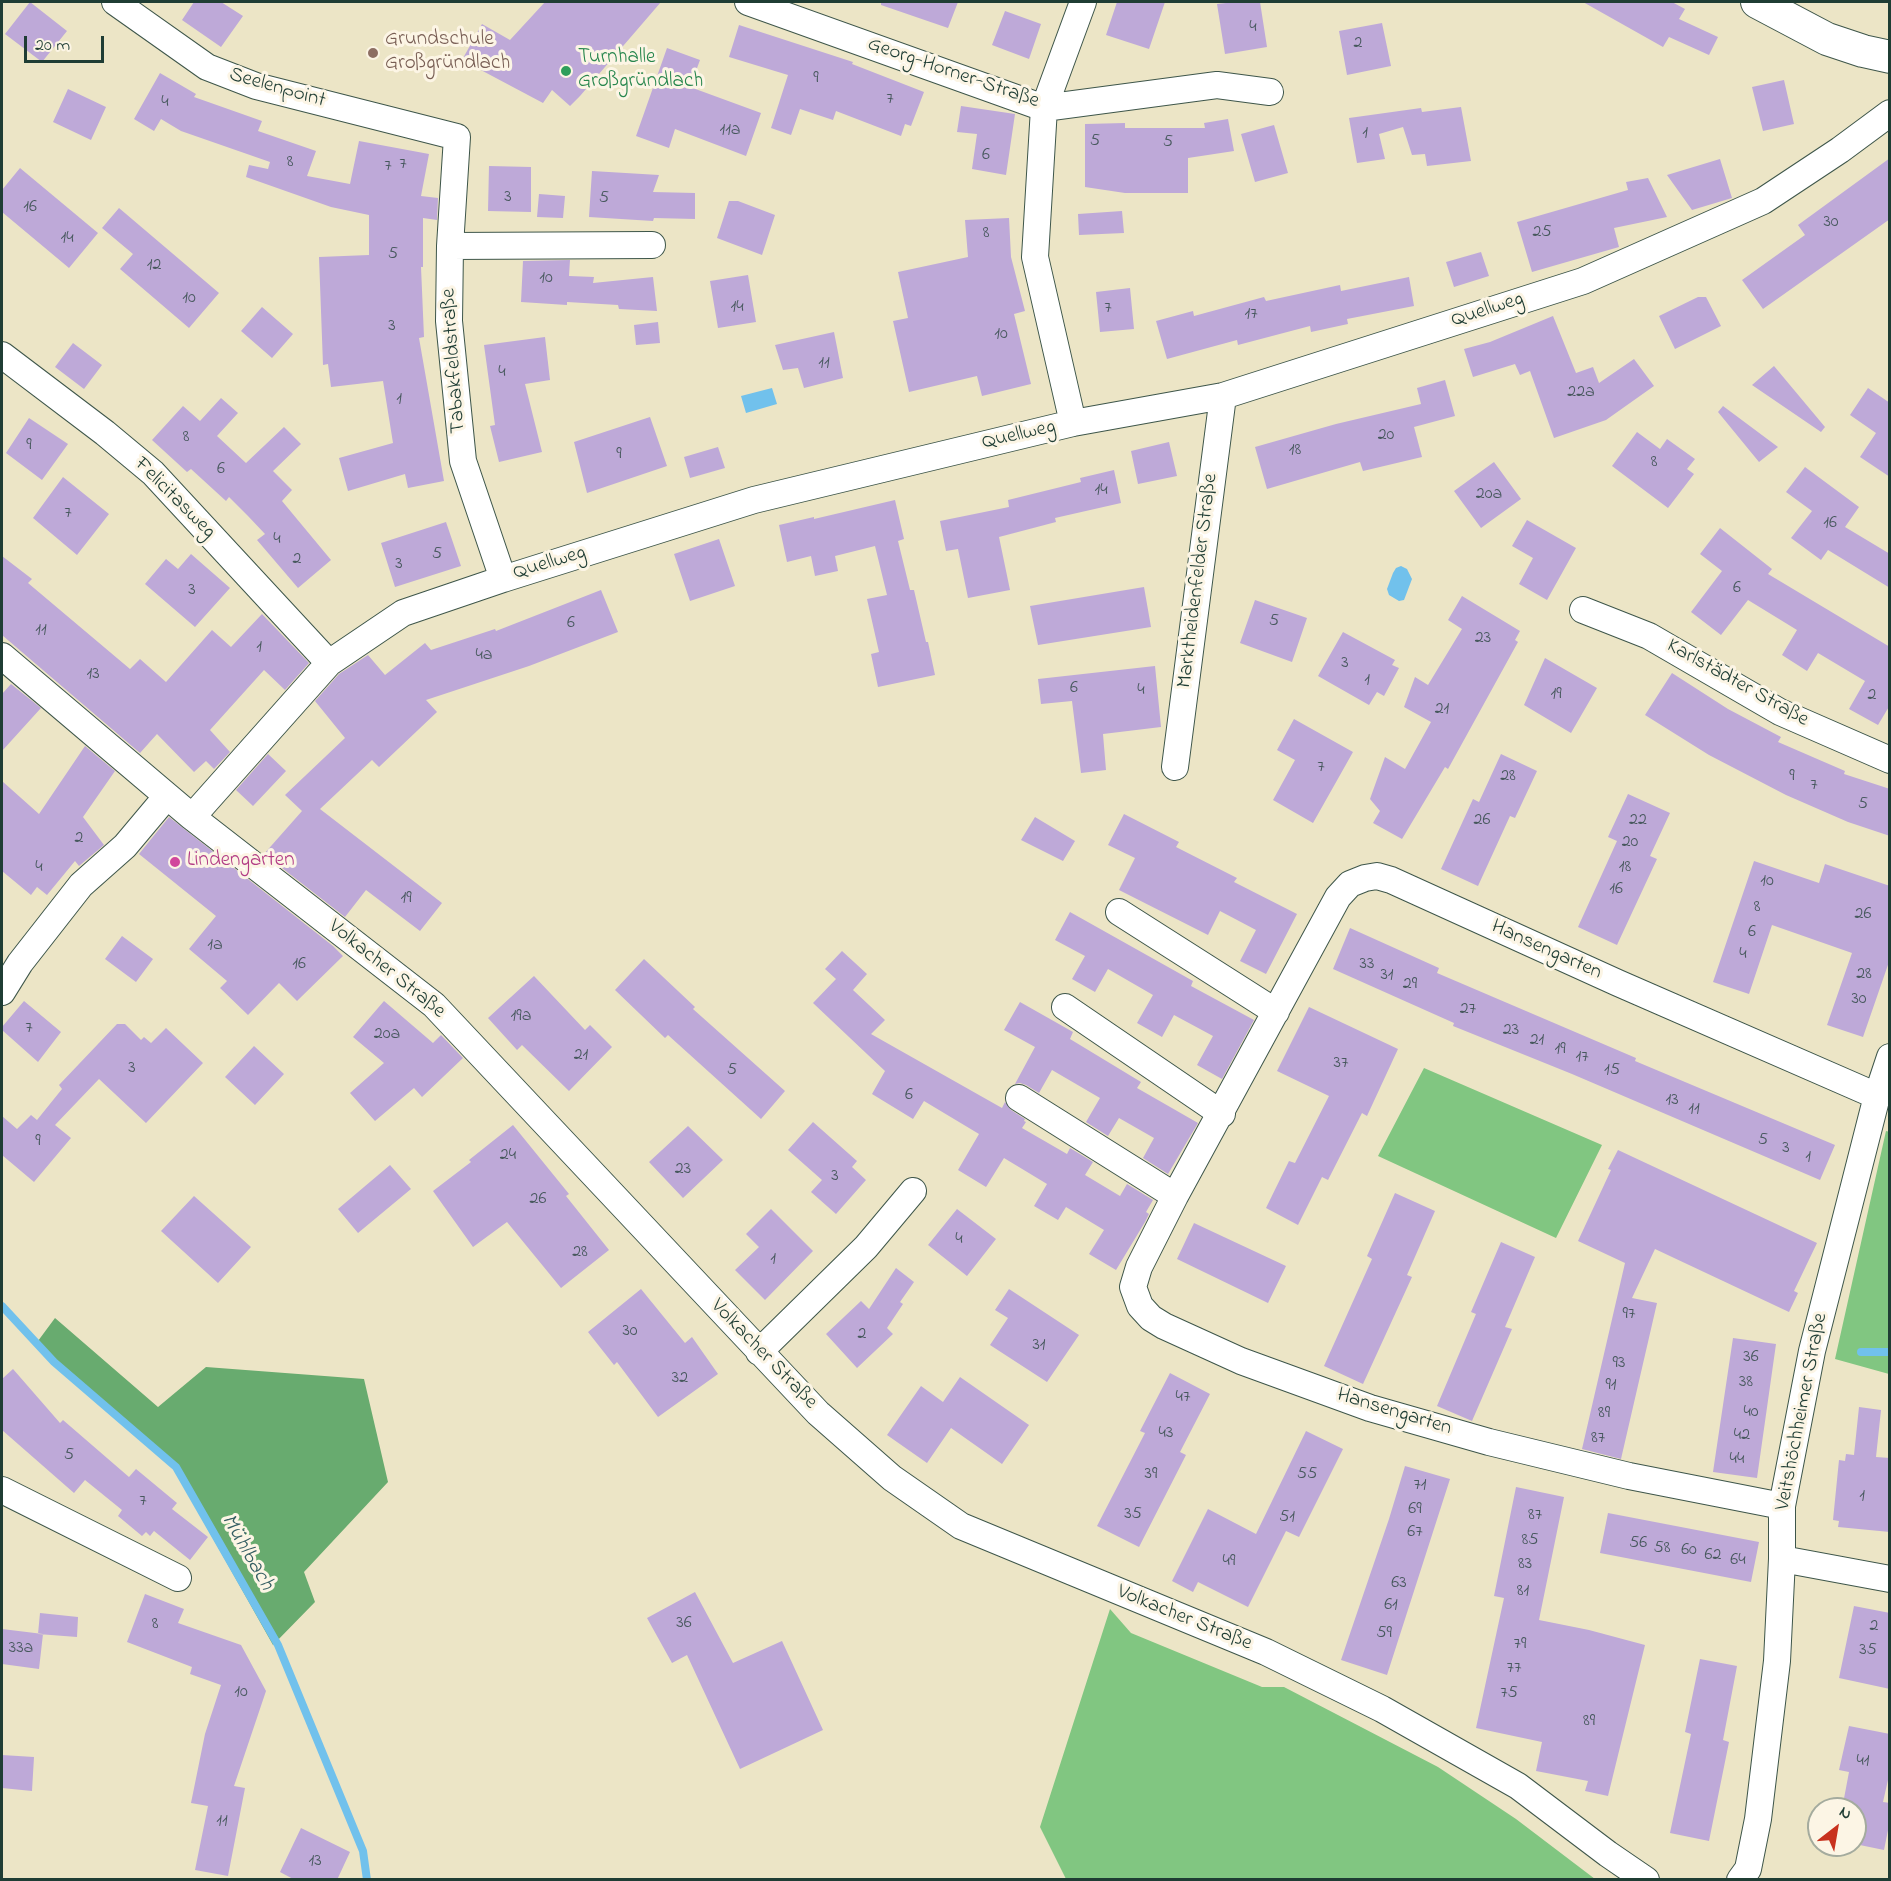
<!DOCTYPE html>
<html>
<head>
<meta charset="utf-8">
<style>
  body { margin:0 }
  #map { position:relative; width:1891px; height:1881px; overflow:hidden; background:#ece5c6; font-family:"Indie Flower",sans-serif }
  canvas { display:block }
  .frame { position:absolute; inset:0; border:3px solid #1f3d34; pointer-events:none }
  .north { position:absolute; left:1807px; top:1797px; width:60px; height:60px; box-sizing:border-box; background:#fcf5e5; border:2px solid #a4ab9e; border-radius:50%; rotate:31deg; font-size:16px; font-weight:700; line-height:24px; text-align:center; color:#1f3d34 }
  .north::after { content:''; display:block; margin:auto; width:21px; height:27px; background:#c8321e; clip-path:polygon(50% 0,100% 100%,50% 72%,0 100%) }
  .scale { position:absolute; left:24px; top:36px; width:80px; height:27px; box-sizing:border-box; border:3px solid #1f3d34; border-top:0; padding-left:8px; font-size:18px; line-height:21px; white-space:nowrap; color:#1f3d34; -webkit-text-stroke:4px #fcf5e5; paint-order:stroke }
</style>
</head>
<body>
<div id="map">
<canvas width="1891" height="1881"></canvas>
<div class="frame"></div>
<div class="north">N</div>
<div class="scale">20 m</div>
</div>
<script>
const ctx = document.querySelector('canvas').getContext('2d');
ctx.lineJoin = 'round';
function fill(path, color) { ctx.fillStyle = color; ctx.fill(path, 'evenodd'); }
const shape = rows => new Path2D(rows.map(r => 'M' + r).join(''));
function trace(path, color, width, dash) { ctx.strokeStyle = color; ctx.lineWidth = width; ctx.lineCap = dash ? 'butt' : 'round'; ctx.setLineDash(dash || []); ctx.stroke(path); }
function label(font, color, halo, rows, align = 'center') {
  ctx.font = font + ' "Indie Flower",sans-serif'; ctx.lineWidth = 6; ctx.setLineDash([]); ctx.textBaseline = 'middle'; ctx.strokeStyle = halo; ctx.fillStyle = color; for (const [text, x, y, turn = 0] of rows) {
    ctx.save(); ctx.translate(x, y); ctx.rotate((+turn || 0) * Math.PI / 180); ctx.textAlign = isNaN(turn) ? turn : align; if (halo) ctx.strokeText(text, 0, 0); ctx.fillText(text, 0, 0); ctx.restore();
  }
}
fill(shape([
  [1424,1068,1602,1145,1556,1238,1378,1156],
  [1886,1131,1890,1132,1889,1374,1835,1359],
  [1110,1609,1131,1633,1262,1687,1284,1687,1438,1767,1516,1819,1595,1879,1066,1879,1040,1827]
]), '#81c681');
fill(shape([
  [55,1318,158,1407,206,1367,364,1379,388,1482,304,1572,315,1602,273,1645,174,1469,35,1345]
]), '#68ab6f');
fill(shape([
  [772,388,777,404,746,413,741,396],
  [1401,566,1407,569,1412,579,1404,600,1399,601,1389,595,1387,589,1393,573,1396,568]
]), '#71c1ec');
trace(shape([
  [2,1306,54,1362,176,1467,278,1645,363,1851,367,1880],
  [1861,1352,1890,1352]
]), '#71c1ec', 8);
fill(shape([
  [30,2,67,31,42,62,5,34],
  [194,2,221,2,243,16,221,47,182,20],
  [545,2,661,2,580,96,570,106,552,90,543,103,462,60,482,24,510,40],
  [881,2,958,2,948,28,881,5],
  [1117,2,1165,2,1149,49,1106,35],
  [1235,2,1260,2,1267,47,1225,54,1217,4],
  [1583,2,1672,2,1685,9,1679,19,1718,37,1709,55,1669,37,1663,47],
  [1005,11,1041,24,1029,59,992,45],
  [1382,23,1391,66,1347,75,1339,31],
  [739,25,853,62,852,64,924,92,911,126,905,124,901,136,836,111,833,120,800,109,791,135,771,128,788,75,729,57],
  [667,48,700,60,690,87,761,113,746,156,675,129,669,148,636,136],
  [160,73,196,94,194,97,262,121,258,131,316,151,307,176,350,184,359,141,429,154,421,196,438,198,437,220,423,218,423,267,421,267,424,337,419,338,444,481,408,488,405,474,348,491,339,458,393,443,383,381,331,387,328,364,323,365,319,257,369,255,369,215,331,207,246,177,249,165,268,169,270,162,181,131,161,119,154,131,134,119],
  [1784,80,1794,124,1763,131,1752,87],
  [68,89,106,107,91,140,53,122],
  [961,106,1015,114,1006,175,972,169,977,134,957,132],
  [1461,107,1471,161,1427,166,1425,154,1412,155,1403,127,1379,134,1385,159,1357,163,1349,118,1421,108,1422,112],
  [1228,119,1234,151,1188,158,1188,193,1125,193,1085,187,1085,124,1125,123,1125,128,1205,128,1204,123],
  [1274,125,1288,173,1255,182,1241,134],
  [1890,158,1890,219,1763,309,1742,280,1805,235,1798,225],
  [1720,159,1732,198,1692,210,1667,175],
  [489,166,531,167,531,212,488,211],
  [20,168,98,233,69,268,2,212,2,190],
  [592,171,659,175,653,192,695,193,695,219,654,218,653,221,589,217],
  [1648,178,1667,217,1614,228,1619,247,1532,272,1517,222,1628,190,1626,182],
  [539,194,565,196,563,218,537,217],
  [729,201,738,201,775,215,762,255,717,238],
  [119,208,219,293,189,328,120,269,133,254,102,228],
  [1122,211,1124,233,1079,235,1078,214],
  [1009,218,1011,257,1025,311,1014,314,1031,384,982,396,977,376,909,392,893,321,908,318,898,272,968,257,965,220],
  [1481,252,1489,276,1454,287,1446,262],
  [570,260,569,276,594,277,593,283,653,277,657,311,619,309,618,305,567,302,567,305,521,302,523,261],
  [748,275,756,322,718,328,710,281],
  [1409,277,1414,306,1347,319,1348,324,1311,332,1310,326,1238,345,1237,340,1167,359,1156,321,1193,311,1194,316,1264,297,1266,301,1340,285,1341,291],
  [1130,288,1134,329,1100,332,1096,292],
  [1698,297,1706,297,1721,326,1675,349,1659,316],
  [262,307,293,334,272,358,241,331],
  [1553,316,1576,373,1593,367,1599,383,1634,359,1654,386,1606,420,1554,438,1530,371,1520,375,1515,364,1473,377,1464,349,1490,342],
  [658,322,660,343,636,345,634,325],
  [834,332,843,378,804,388,798,368,783,370,775,345],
  [545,337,550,380,525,384,542,452,499,462,490,426,495,425,484,345],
  [73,343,102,365,84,389,55,367],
  [1774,366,1825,427,1821,432,1752,385],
  [1445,380,1455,416,1414,427,1422,457,1363,471,1360,462,1267,489,1255,447,1336,424,1421,404,1417,388],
  [1868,388,1890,403,1890,477,1860,457,1876,433,1850,415],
  [221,398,238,413,217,436,246,463,284,427,301,444,273,471,292,490,282,501,331,560,298,588,257,540,265,534,248,516,229,497,226,501,191,469,187,472,152,440,183,406,200,421],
  [1723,406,1778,447,1759,462,1718,412],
  [650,417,667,466,587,493,574,442],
  [29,418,68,444,42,480,6,453],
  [1637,432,1660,449,1667,439,1695,459,1687,469,1694,474,1668,508,1612,466],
  [1169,442,1177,476,1138,484,1131,451],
  [718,447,725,468,690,478,684,457],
  [1494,462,1521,499,1481,528,1454,491],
  [1805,467,1859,507,1845,527,1890,554,1890,588,1828,550,1821,560,1791,538,1812,511,1786,492],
  [1114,470,1121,503,1055,518,1056,522,999,537,1010,590,968,598,958,549,946,551,940,521,1009,507,1008,500,1081,482,1080,478],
  [63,477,109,514,77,555,33,518],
  [895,500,904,539,898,541,910,590,914,590,926,642,928,642,935,675,878,687,871,654,879,652,867,599,887,595,875,546,835,556,838,571,815,576,811,556,787,562,779,525,814,517,814,519],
  [1527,520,1576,548,1547,600,1519,584,1533,558,1512,546],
  [446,522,461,566,395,587,381,543],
  [1720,528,1772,569,1768,574,1890,647,1890,705,1878,725,1849,709,1865,681,1818,653,1807,671,1782,655,1797,630,1748,600,1721,635,1691,612,1722,571,1700,554],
  [719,539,735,586,690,601,674,554],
  [191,554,230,588,195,627,145,584,166,559,178,569],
  [2,556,32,579,28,583,130,669,140,659,166,682,212,630,231,647,262,614,309,663,285,690,264,670,210,730,230,752,214,769,206,761,194,772,157,734,140,753,2,635],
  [1144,587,1151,627,1038,645,1030,606],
  [601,590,618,632,529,666,426,700,437,712,379,767,372,760,320,809,442,903,420,931,366,890,345,917,264,854,302,811,285,795,345,738,315,701,339,674,368,655,385,675,425,643,431,650,495,629,496,631],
  [1462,596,1520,631,1515,640,1518,642,1448,769,1445,767,1402,839,1373,823,1380,811,1370,799,1385,757,1405,769,1431,722,1404,707,1415,677,1428,685,1462,629,1448,620],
  [1255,600,1307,618,1292,662,1240,643],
  [1343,632,1395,660,1392,665,1399,668,1384,696,1377,692,1369,705,1318,676],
  [1545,658,1597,688,1571,733,1524,705],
  [1155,666,1161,727,1103,734,1106,770,1081,773,1072,701,1041,704,1038,679],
  [1672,673,1728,709,1781,737,1778,742,1845,771,1844,774,1890,789,1890,836,1848,822,1786,795,1709,755,1645,715],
  [11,684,41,708,2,751,2,694],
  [1294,719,1353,752,1313,823,1273,800,1295,760,1277,750],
  [85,746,115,771,83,817,104,845,79,866,75,861,47,895,37,887,31,895,2,871,2,781,39,814],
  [268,754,286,771,253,806,236,790],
  [1501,754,1537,771,1515,818,1510,816,1478,886,1441,869,1473,799,1479,802],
  [1628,794,1670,813,1650,856,1657,859,1617,945,1578,927,1617,841,1608,837],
  [1124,814,1179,842,1176,847,1237,878,1234,882,1297,914,1266,974,1240,961,1256,930,1220,911,1208,935,1119,890,1135,858,1108,845],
  [169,817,333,946,343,956,297,1001,279,983,248,1015,220,988,227,981,189,949,216,916,139,854],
  [1035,817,1075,841,1063,861,1021,840],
  [1754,861,1819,883,1825,864,1890,886,1890,959,1863,1037,1827,1025,1852,953,1772,925,1749,994,1713,982],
  [1070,912,1193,981,1191,986,1254,1020,1222,1079,1197,1065,1213,1036,1174,1015,1162,1037,1137,1023,1153,995,1108,969,1095,992,1072,979,1085,956,1055,940],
  [1350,928,1439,968,1437,973,1636,1058,1635,1061,1835,1145,1820,1180,1572,1074,1453,1026,1454,1023,1333,969],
  [122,936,153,959,136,982,105,959],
  [842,951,867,974,853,990,885,1020,871,1034,1002,1108,1005,1102,1011,1110,1025,1119,1024,1121,1026,1122,1022,1128,1067,1154,1070,1148,1093,1162,1085,1175,1120,1196,1127,1184,1153,1200,1146,1212,1149,1214,1145,1222,1116,1270,1089,1254,1104,1230,1066,1207,1058,1220,1034,1206,1047,1184,1004,1158,986,1187,958,1170,979,1134,924,1101,913,1119,872,1094,885,1071,813,1003,836,979,825,969],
  [644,959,695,1007,693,1009,785,1091,761,1119,668,1035,665,1038,615,990],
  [534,976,585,1030,590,1025,612,1047,569,1091,522,1045,517,1050,488,1018],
  [24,1001,61,1032,38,1062,2,1030,2,1027],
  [384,1001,433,1043,441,1035,463,1058,422,1097,414,1088,375,1121,350,1093,384,1063,353,1037],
  [1020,1002,1073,1032,1070,1039,1141,1082,1137,1088,1198,1123,1168,1174,1143,1158,1154,1138,1119,1118,1108,1136,1086,1122,1100,1098,1052,1070,1039,1093,1026,1085,1020,1083,1015,1084,1035,1047,1004,1030],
  [1309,1007,1398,1049,1367,1116,1362,1113,1328,1180,1322,1177,1298,1225,1266,1208,1289,1161,1295,1163,1329,1096,1277,1071],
  [117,1024,125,1024,141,1040,144,1037,151,1043,166,1028,203,1063,146,1123,99,1079,55,1125,71,1138,34,1182,2,1155,2,1116,17,1129,31,1115,37,1120,62,1089,59,1085],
  [254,1046,284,1074,255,1105,225,1077],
  [813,1122,857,1161,852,1167,866,1180,836,1214,811,1192,822,1180,788,1150],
  [513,1125,569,1194,566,1196,609,1250,561,1288,507,1222,473,1247,433,1191,471,1162,469,1160],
  [688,1126,723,1160,683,1198,649,1162],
  [1618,1150,1817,1243,1794,1291,1798,1293,1789,1312,1655,1249,1632,1298,1657,1303,1621,1459,1582,1449,1625,1263,1578,1241,1611,1170,1608,1169],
  [390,1165,411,1189,358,1233,338,1209],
  [1395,1193,1435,1211,1407,1275,1412,1277,1363,1384,1324,1366,1372,1259,1367,1256],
  [194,1196,251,1247,218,1283,161,1231],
  [771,1209,813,1251,765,1300,735,1270,759,1247,746,1234],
  [957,1209,996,1239,967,1276,928,1245],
  [1194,1223,1286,1266,1268,1303,1177,1259],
  [1501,1242,1535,1257,1505,1327,1512,1329,1472,1421,1437,1406,1476,1314,1471,1312],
  [896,1268,914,1282,900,1302,903,1304,887,1328,893,1334,857,1368,826,1334,861,1301,869,1309],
  [641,1289,685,1343,692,1337,718,1374,658,1417,617,1362,614,1365,588,1332],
  [1009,1289,1079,1335,1047,1382,990,1345,1008,1318,995,1310],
  [1733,1338,1776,1344,1757,1478,1713,1472],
  [13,1369,60,1423,63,1420,129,1477,136,1469,177,1503,172,1509,208,1537,190,1560,154,1531,150,1536,146,1532,142,1536,118,1516,122,1510,85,1480,74,1493,2,1430,2,1379],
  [1170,1373,1210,1394,1180,1452,1186,1455,1139,1547,1097,1526,1145,1433,1140,1431],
  [960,1377,1029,1425,1002,1464,951,1428,927,1463,887,1435,921,1386,943,1402],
  [1859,1407,1881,1410,1876,1457,1890,1458,1890,1532,1838,1527,1839,1521,1833,1520,1839,1460,1845,1461,1846,1454,1854,1455],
  [1306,1431,1343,1449,1299,1537,1286,1531,1248,1607,1198,1582,1193,1592,1172,1581,1208,1509,1256,1534],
  [1405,1466,1450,1479,1387,1675,1341,1660,1389,1519],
  [1516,1487,1564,1497,1539,1620,1589,1630,1645,1645,1608,1796,1585,1791,1588,1781,1536,1771,1542,1742,1476,1728,1504,1598,1494,1596],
  [1608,1513,1759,1542,1751,1582,1600,1553],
  [695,1592,733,1663,782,1641,823,1730,740,1769,687,1655,672,1663,647,1618],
  [145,1594,184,1609,178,1623,241,1645,266,1691,234,1786,245,1788,228,1876,195,1870,208,1806,191,1803,205,1734,221,1685,190,1674,192,1667,127,1642],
  [1854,1606,1890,1613,1890,1689,1839,1678],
  [40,1613,78,1617,77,1637,38,1634],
  [2,1629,43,1634,39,1669,2,1664],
  [1700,1659,1737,1666,1723,1740,1729,1742,1709,1841,1670,1833,1691,1734,1685,1732],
  [1849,1726,1890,1734,1890,1771,1883,1802,1890,1803,1890,1820,1884,1850,1855,1844,1855,1809,1842,1809,1849,1772,1839,1770],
  [2,1755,34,1757,32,1791,2,1788],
  [301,1828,350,1852,337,1880,295,1880,280,1872]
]), '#bea9d8');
const minor = shape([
  [115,2,207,67,256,86,457,137,450,246,449,321,463,461,503,579],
  [748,2,1044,108,1217,85,1270,92],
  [450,246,652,245],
  [2,355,105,433,153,473,329,663],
  [1073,423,1035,257,1044,108,1083,2],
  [1583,610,1649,636,1780,712,1890,760],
  [2,656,192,817,434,1005,818,1413,892,1478,961,1526,1266,1652,1382,1709,1518,1786,1608,1854,1646,1880],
  [1175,767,1223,396],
  [192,817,329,663,403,613,503,579,754,500,1073,423,1223,396,1583,281,1763,201,1840,150,1890,113],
  [1119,912,1276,1012],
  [2,992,20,963,81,885,125,846,167,796],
  [1065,1007,1222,1114],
  [1019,1098,1175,1196],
  [759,1352,866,1247,913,1191],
  [2,1490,178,1578],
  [1782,1506,1629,1476,1489,1442,1370,1408,1241,1361,1164,1326,1151,1318,1140,1306,1133,1287,1139,1267,1175,1196,1338,897,1350,884,1365,878,1377,876,1391,880,1618,983,1877,1096],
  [1782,1559,1890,1579],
  [1740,1880,1748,1869,1758,1819,1777,1661,1782,1559,1782,1506,1812,1351,1877,1096,1890,1057]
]);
const tertiary = shape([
  [1757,2,1827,39,1863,51,1890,57]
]);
trace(minor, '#3e564a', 28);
trace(tertiary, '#3e564a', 34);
trace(minor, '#fff', 26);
trace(tertiary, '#fff', 32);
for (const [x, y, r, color] of [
  [373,53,6,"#8d6e63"],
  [566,71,6,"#2e9e5b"],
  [175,862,6,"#d1479c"]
]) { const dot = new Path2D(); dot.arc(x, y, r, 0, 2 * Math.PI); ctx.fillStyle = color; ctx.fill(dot); trace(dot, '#fcf5e5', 2); }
label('18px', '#47585d', null, [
  ["4",1253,28],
  ["2",1358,44],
  ["9",816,79],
  ["7",890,100],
  ["4",165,103],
  ["11a",730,131],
  ["1",1365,134],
  ["5",1095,142],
  ["5",1168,143],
  ["6",986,156],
  ["8",290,163],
  ["7",403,165],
  ["7",388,167],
  ["3",508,198],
  ["5",604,199],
  ["16",30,208],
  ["30",1831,223],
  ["25",1542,233],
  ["8",986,234],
  ["14",67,239],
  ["5",393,255],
  ["12",154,266],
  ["10",546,279],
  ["10",189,299],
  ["14",737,308],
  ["7",1108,309],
  ["17",1251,315],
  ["3",392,327],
  ["10",1001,335],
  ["11",824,364],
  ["4",502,373],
  ["22a",1581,393],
  ["1",399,400],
  ["20",1386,436],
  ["8",186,438],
  ["9",29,446],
  ["18",1295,451],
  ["9",619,455],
  ["8",1654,463],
  ["6",221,470],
  ["14",1101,491],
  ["20a",1489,495],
  ["7",68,514],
  ["16",1830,524],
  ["4",277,540],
  ["5",437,555],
  ["2",297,560],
  ["3",399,565],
  ["6",1737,589],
  ["3",192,591],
  ["5",1274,622],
  ["6",571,624],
  ["11",41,631],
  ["23",1483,639],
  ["1",259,648],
  ["4a",484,656],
  ["3",1345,664],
  ["13",93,675],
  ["1",1367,681],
  ["6",1074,689],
  ["4",1141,691],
  ["19",1556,695],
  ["2",1872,696],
  ["21",1442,710],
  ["7",1321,768],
  ["28",1508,777],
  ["9",1792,777],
  ["7",1814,786],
  ["5",1863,805],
  ["26",1482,821],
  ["22",1638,821],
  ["2",79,839],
  ["20",1630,843],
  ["4",39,868],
  ["18",1625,868],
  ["10",1767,882],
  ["16",1616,890],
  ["19",406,899],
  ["8",1757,908],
  ["26",1863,915],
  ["6",1752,933],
  ["1a",215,946],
  ["4",1743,955],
  ["16",299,965],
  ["33",1367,965],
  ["28",1864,975],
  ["31",1387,976],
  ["29",1410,985],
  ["30",1859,1000],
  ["27",1468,1010],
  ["19a",521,1017],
  ["7",29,1029],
  ["23",1511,1031],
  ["20a",387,1035],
  ["21",1537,1041],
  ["19",1560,1050],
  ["21",581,1056],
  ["17",1582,1058],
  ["37",1341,1064],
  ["3",132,1069],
  ["5",732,1071],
  ["15",1612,1071],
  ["6",909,1096],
  ["13",1672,1101],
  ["11",1694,1110],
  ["5",1763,1141],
  ["9",38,1142],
  ["3",1786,1149],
  ["24",508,1156],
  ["1",1808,1158],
  ["23",683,1170],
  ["3",835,1177],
  ["26",538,1200],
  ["4",959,1240],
  ["28",580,1253],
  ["1",773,1260],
  ["97",1629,1315],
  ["30",630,1332],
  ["2",862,1335],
  ["31",1039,1346],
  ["36",1751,1358],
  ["93",1619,1364],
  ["32",680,1379],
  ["38",1746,1383],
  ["91",1611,1386],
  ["47",1183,1398],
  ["40",1751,1413],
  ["89",1604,1414],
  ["43",1166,1434],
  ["42",1742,1436],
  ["87",1598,1439],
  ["5",69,1456],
  ["44",1737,1460],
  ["39",1151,1475],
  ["55",1307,1475],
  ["71",1420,1486],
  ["1",1862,1497],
  ["7",143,1502],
  ["69",1415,1510],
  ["35",1133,1515],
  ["87",1535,1516],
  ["51",1287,1518],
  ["67",1415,1533],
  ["85",1530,1541],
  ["56",1638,1544],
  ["58",1662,1549],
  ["60",1689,1551],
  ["62",1713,1556],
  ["64",1738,1561],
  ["49",1229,1562],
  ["83",1525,1565],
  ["63",1399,1584],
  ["81",1523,1592],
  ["61",1391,1606],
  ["36",684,1624],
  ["8",155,1625],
  ["2",1874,1627],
  ["59",1384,1634],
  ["79",1520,1645],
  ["33a",21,1649],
  ["35",1868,1651],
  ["77",1514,1669],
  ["10",241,1693],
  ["75",1509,1694],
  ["89",1589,1722],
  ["41",1863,1762],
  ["11",222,1822],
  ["13",315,1862]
]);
label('21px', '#785e54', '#fcf5e5', [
  ["Grundschule",385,41],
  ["Großgründlach",385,65]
], 'left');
label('21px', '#27864d', '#fcf5e5', [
  ["Turnhalle",578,59],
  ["Großgründlach",578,83]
], 'left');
label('21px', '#1f3d34', '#fcf5e5', [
  ["Georg-Horner-Straße",953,74,19],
  ["Seelenpoint",277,89,16],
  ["Quellweg",1488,311,-18],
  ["Tabakfeldstraße",455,361,-94],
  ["Quellweg",1019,436,-13],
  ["Felicitasweg",174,499,45],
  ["Quellweg",550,564,-17],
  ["Marktheidenfelder Straße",1199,581,-83],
  ["Karlstädter Straße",1737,684,29],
  ["Hansengarten",1546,951,24],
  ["Volkacher Straße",386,970,39],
  ["Volkacher Straße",763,1355,46],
  ["Veitshöchheimer Straße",1803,1412,-79],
  ["Hansengarten",1394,1413,17],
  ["Volkacher Straße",1184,1619,22]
]);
label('21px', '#b23c85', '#fcf5e5', [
  ["Lindengarten",187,862]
], 'left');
label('italic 22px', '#345e62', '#fcf5e5', [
  ["Mühlbach",246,1553,60]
]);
</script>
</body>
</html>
